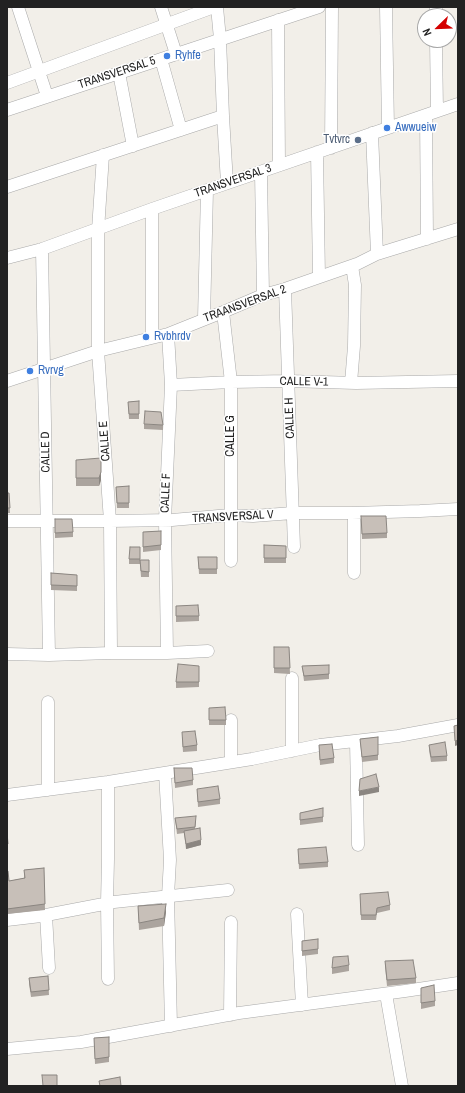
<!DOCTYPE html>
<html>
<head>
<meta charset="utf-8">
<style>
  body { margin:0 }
  #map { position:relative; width:465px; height:1093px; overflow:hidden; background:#f2efe9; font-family:"Archivo Narrow",sans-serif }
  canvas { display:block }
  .frame { position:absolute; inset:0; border:8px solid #222; pointer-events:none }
  .north { position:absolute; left:417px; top:8px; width:40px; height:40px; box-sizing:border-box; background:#fff; border:1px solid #a7a7a7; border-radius:50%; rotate:247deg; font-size:11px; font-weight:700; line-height:16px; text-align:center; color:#222 }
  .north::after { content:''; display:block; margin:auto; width:14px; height:18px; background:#d40000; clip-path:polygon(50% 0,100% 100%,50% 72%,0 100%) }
</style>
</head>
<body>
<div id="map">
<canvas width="465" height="1093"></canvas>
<div class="frame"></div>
<div class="north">N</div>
</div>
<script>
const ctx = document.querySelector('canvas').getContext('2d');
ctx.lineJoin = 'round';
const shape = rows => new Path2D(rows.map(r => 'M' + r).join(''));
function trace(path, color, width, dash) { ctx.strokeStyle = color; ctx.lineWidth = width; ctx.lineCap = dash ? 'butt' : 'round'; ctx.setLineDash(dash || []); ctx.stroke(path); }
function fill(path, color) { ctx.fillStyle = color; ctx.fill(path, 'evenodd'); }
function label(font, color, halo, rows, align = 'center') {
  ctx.font = font + ' "Archivo Narrow",sans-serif'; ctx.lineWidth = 3; ctx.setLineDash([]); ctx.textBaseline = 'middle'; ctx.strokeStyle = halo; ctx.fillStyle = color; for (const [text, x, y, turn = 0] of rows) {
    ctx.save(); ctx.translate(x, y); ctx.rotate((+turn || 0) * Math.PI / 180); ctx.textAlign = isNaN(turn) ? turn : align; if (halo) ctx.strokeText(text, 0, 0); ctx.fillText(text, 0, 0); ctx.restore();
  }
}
const minor = shape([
  [18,7,47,96],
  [161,7,176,54],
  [217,7,220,39,223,116,227,183],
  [386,7,388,128],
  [436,7,436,16],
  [278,20,279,165],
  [436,40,437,111],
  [161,59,181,130],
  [119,73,133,146],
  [7,83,214,7],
  [7,110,319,7],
  [426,115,427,239],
  [372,133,377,254],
  [331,148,332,7],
  [317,152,319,277],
  [103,155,98,230,98,351,110,521,111,653],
  [261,172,263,295],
  [7,187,223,116],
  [152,209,152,337],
  [42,249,49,655],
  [7,258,42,249,152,209,458,104],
  [285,289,294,547],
  [223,312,231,382,231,561],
  [204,319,207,190],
  [7,381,98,351,168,334,223,312,263,295,285,289,357,264,377,254,458,229],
  [351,383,354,346,355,285,352,266],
  [171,385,231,382,288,381,356,383,458,381],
  [354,513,354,573],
  [7,521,110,521,172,520,230,515,253,516,293,513,352,513,420,511,458,509],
  [167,653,165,520,171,385,168,334],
  [7,654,49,655,111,653,167,653,208,651],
  [292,678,292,751],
  [48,702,48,790],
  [356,741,358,845],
  [231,762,231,720],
  [165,773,170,860,168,896,171,1026],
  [108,782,108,859,107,903,108,979],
  [7,795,108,782,252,759,320,745,398,736,458,725],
  [297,914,302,1005],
  [46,915,49,968],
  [7,920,41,916,114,902,228,890],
  [386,994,402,1086],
  [230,1015,231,922],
  [7,1049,81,1042,239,1013,405,991,458,983]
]);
trace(minor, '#a9a9a9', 13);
trace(minor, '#fff', 12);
fill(shape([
  [139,401,139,419,129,419,128,402],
  [144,424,163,425,163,430,144,429],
  [76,460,101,466,101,480,99,486,76,486],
  [129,486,129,508,117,508,116,487],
  [7,493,9,493,10,513,7,513],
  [361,516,387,533,387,538,362,539],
  [55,519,73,532,73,537,55,538],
  [161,531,161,550,143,552,143,532],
  [264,545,286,546,286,563,264,563],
  [140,547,140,560,149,560,149,577,141,577,140,564,129,564,129,559],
  [198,557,217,557,217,574,199,574],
  [51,573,77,575,77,591,51,590],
  [176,606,199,616,199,621,176,622],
  [274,647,289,647,290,674,274,673],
  [329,665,329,679,304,681,302,666],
  [199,666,199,687,176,688,176,682],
  [209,708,226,720,226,725,209,725],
  [182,737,197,745,197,751,183,752],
  [378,737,378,760,362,762,360,739],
  [319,745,334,758,334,763,320,765],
  [429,745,447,756,447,761,431,762,429,750],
  [174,768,193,780,193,785,175,788],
  [197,789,220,799,220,804,198,807],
  [323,808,323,822,300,825,300,813],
  [175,818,196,822,195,829,201,845,186,849,184,833,177,834],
  [298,849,328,862,328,867,299,869],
  [44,868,45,910,7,914,7,871,9,881,24,878,24,870],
  [360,894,390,905,390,910,377,913,376,920,361,920],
  [138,906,166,912,164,926,139,930],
  [318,939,318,954,302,956,302,941],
  [385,961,416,978,416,983,387,986,385,966],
  [349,965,349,971,332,974,332,968],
  [48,976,49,995,31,997,29,984,29,978],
  [421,988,435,1001,435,1006,421,1009],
  [109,1037,109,1062,95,1064,94,1038]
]), '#aba49e');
fill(shape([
  [101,458,101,480,99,486,99,478],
  [458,740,458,745,455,746,455,741],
  [379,787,379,792,359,796,359,791],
  [201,840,201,845,186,849,186,844],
  [166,904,166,912,164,926,164,918]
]), '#8b8681');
const building = shape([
  [139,401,139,414,129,414,128,402,139,401],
  [145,411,161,412,163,425,144,424,145,411],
  [101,458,101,472,99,478,76,478,76,460,101,458],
  [129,486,129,503,117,503,116,487,129,486],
  [7,493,9,493,10,508,7,508,7,493],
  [361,516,386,516,387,533,362,534,361,516],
  [55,519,72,519,73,532,55,533,55,519],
  [161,531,161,545,143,547,143,532,161,531],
  [264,545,286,546,286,558,264,558,264,545],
  [130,547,140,547,140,559,129,559,130,547],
  [198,557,217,557,217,569,199,569,198,557],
  [140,560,149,560,149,572,141,571,140,560],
  [51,573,77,575,77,586,51,585,51,573],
  [198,605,199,616,176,616,176,606,198,605],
  [274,647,289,647,290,668,274,668,274,647],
  [178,664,199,666,199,682,176,682,178,664],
  [329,665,329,674,304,676,302,666,329,665],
  [225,707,226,720,209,720,209,708,225,707],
  [458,725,458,740,455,741,454,726,458,725],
  [195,731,197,745,183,747,182,732,195,731],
  [378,737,378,755,362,757,360,739,378,737],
  [445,742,447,756,431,757,429,745,445,742],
  [332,744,334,758,320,760,319,745,332,744],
  [174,768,192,768,193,780,175,783,174,768],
  [376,774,379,787,359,791,360,779,376,774],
  [218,786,220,799,198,802,197,789,218,786],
  [323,808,323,817,300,820,300,813,323,808],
  [196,816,195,827,177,829,175,818,196,816],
  [200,828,201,840,186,844,184,831,200,828],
  [7,832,8,844,7,844,7,832],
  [326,847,328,862,299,864,298,849,326,847],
  [44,868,45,904,7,909,7,871,8,871,9,881,25,878,24,870,44,868],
  [388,892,390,905,377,908,376,915,361,915,360,894,388,892],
  [166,904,164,918,139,923,138,906,166,904],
  [318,939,318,949,302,951,302,941,318,939],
  [348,956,349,965,332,968,333,957,348,956],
  [413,960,416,978,387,980,385,961,413,960],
  [48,976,49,990,31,992,29,978,48,976],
  [434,985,435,1001,421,1003,421,988,434,985],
  [109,1037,109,1057,95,1059,94,1038,109,1037],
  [42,1075,57,1075,57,1086,43,1086,42,1075],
  [120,1077,121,1086,100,1086,99,1081,120,1077]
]);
fill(building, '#c7bfb8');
trace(building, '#8b8681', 1);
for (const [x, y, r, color] of [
  [167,56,4,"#3f7fe0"],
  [387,128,4,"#3f7fe0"],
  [358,140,4,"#5c6f8a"],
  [146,337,4,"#3f7fe0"],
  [30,371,4,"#3f7fe0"]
]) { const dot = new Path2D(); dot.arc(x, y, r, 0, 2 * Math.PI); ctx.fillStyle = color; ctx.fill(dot); trace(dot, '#fff', 1.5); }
label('12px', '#366cbe', '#fff', [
  ["Ryhfe",175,56],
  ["Awwueiw",395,128],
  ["Rvbhrdv",154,337],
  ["Rvrvg",38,371]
], 'left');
label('12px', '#222', '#fff', [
  ["TRANSVERSAL 5",117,73,-18],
  ["TRANSVERSAL 3",233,181,-19],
  ["TRAANSVERSAL 2",245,304,-20],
  ["CALLE V-1",304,382,1],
  ["CALLE H",290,418,-92],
  ["CALLE G",231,436,-90],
  ["CALLE E",105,441,-94],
  ["CALLE D",46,452,-91],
  ["CALLE F",166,493,-88],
  ["TRANSVERSAL V",233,517,-3]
]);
label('12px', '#4e5e75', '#fff', [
  ["Tvtvrc",350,140]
], 'right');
</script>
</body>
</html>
